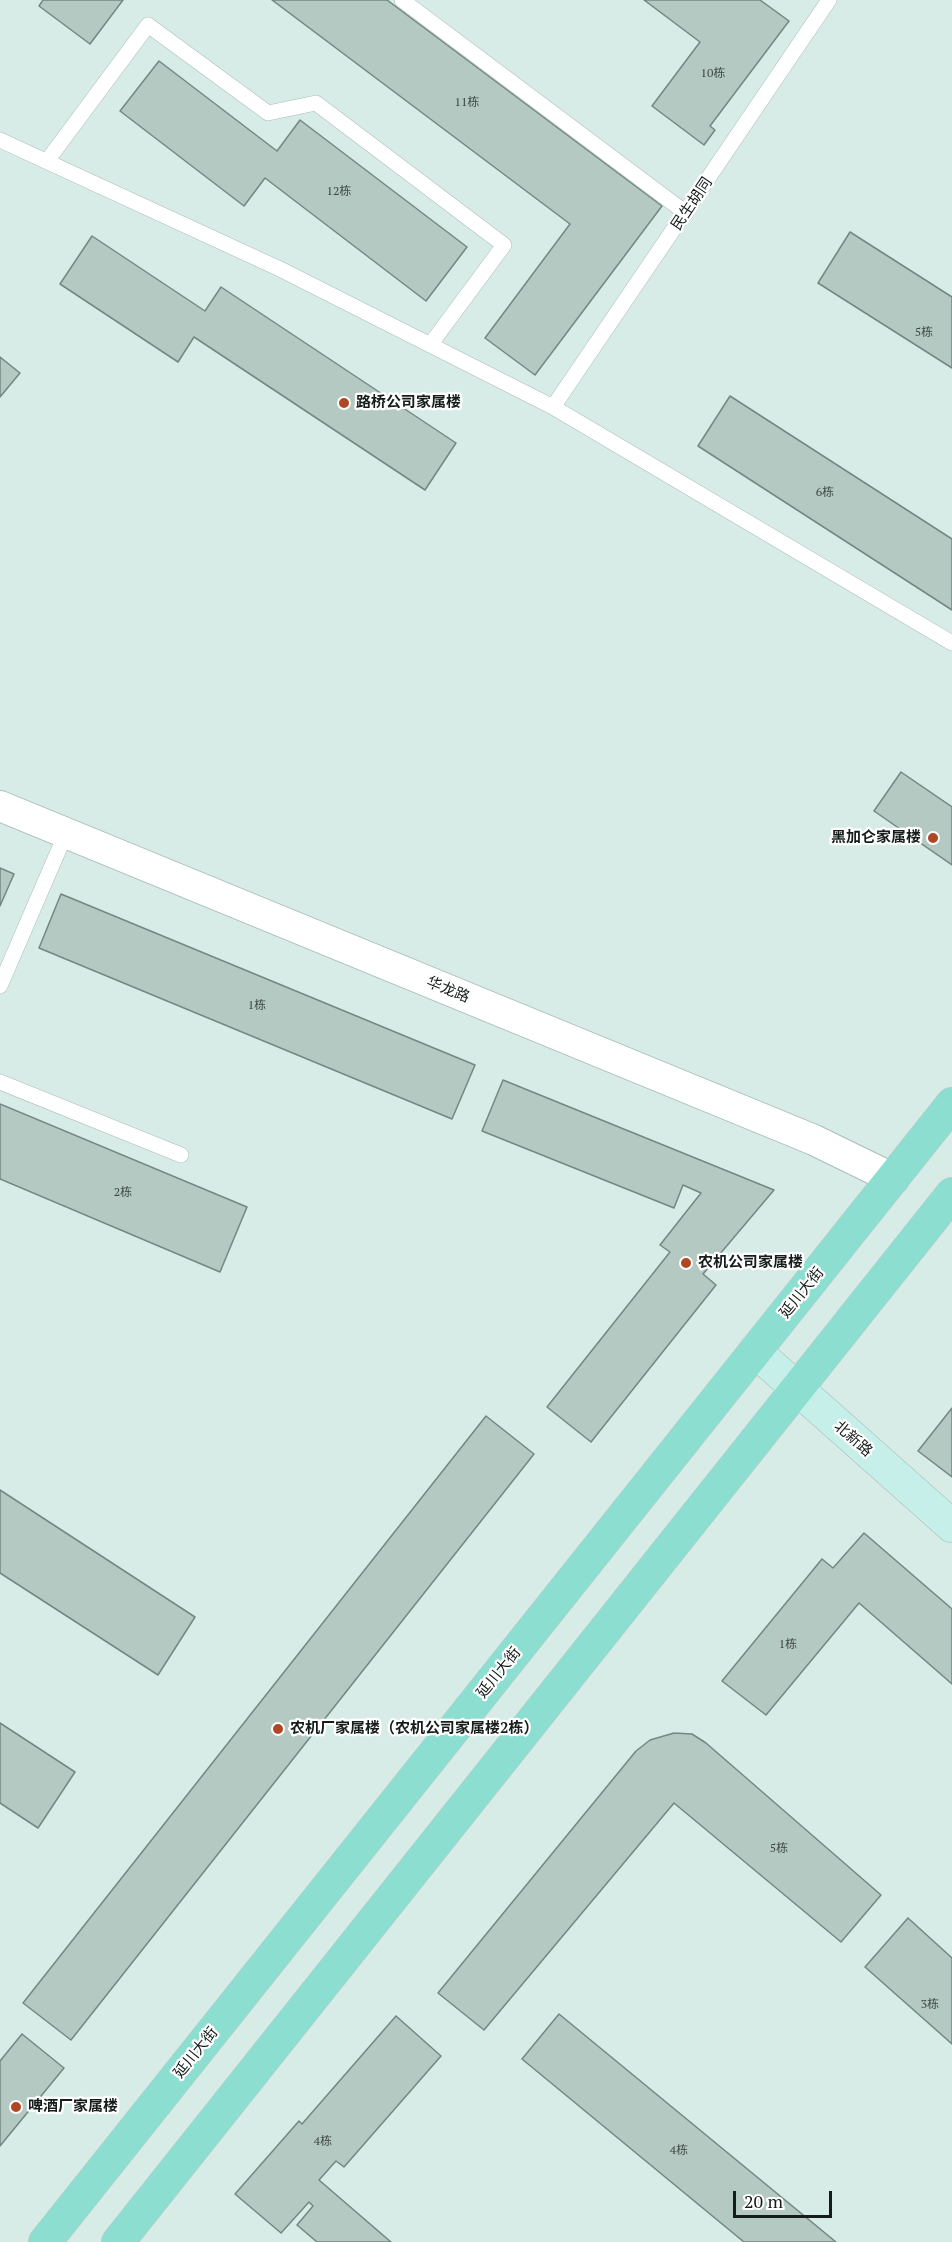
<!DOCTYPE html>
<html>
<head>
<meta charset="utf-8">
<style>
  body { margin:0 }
  #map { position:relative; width:952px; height:2242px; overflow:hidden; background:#d8ece7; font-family:"PT Serif",serif }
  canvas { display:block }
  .scale { position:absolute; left:733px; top:2191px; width:99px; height:27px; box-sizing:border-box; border:3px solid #151d1b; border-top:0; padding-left:8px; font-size:18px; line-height:21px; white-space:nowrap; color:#151d1b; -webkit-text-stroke:4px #fff; paint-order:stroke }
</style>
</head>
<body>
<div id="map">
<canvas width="952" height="2242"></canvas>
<div class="scale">20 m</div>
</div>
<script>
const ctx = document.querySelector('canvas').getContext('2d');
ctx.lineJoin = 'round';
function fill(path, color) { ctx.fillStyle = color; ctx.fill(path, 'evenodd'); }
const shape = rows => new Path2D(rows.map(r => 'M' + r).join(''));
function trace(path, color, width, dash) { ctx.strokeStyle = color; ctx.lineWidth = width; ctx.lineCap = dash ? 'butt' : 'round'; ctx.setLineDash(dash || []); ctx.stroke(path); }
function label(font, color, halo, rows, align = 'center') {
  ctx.font = font + ' "PT Serif","Noto Sans SC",serif'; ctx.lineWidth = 4.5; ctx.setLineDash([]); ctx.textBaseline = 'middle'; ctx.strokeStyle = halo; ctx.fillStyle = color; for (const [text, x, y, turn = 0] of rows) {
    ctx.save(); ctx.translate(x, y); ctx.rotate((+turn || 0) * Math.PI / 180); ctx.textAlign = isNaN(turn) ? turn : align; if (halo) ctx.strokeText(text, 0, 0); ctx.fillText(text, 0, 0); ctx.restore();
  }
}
const building = shape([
  [43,0,123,0,90,44,39,6,43,0],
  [272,0,387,0,662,206,535,375,485,338,570,224,272,0],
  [644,0,760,0,789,21,710,126,715,130,704,145,652,106,700,42,644,0],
  [159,61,277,151,300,120,467,247,426,301,265,178,244,206,120,111,159,61],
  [850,232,952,297,952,368,818,283,850,232],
  [92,236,205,311,221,287,456,443,425,490,194,337,178,362,60,284,92,236],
  [0,357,20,373,0,397,0,357],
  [730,396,952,539,952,610,698,446,730,396],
  [901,772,952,807,952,865,874,811,901,772],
  [0,868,14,874,0,906,0,868],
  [61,894,475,1065,452,1119,39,948,61,894],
  [503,1080,774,1190,703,1274,716,1285,591,1442,547,1407,670,1252,660,1245,701,1193,683,1185,674,1208,482,1131,503,1080],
  [0,1104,247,1207,220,1272,0,1179,0,1104],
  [952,1408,952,1477,918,1451,952,1408],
  [486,1416,534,1454,71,2040,23,2003,486,1416],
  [0,1490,195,1617,158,1675,0,1573,0,1490],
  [864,1533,952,1609,952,1684,859,1603,766,1715,722,1681,822,1559,833,1568,864,1533],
  [0,1723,75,1772,38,1828,0,1803,0,1723],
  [674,1733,692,1734,706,1743,881,1895,841,1942,674,1803,484,2030,438,1993,636,1751,650,1740,674,1733],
  [908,1918,952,1958,952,2044,865,1967,908,1918],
  [559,2014,836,2242,744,2242,522,2059,559,2014],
  [396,2016,441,2056,344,2167,336,2161,319,2180,391,2242,317,2242,297,2225,313,2206,309,2202,281,2233,235,2194,299,2121,302,2124,396,2016],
  [22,2034,64,2068,0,2146,0,2061,22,2034]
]);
fill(building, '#b5c9c3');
trace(building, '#748782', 1.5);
const lane = shape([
  [402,0,686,213],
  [0,140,280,269,553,407,952,643],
  [47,161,148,25,268,113,316,103,504,245,430,345],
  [553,407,829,0],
  [0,986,66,833],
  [0,1082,181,1155]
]);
const street = shape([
  [0,806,814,1140,894,1179]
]);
const secondary = shape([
  [755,1351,952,1526]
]);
const primary = shape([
  [45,2242,952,1104],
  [118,2242,952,1194]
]);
trace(lane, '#aabeb8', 16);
trace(street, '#aabeb8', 32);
trace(secondary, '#aabeb8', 34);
trace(primary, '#c7c9c8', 34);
trace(lane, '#fff', 15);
trace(street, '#fff', 30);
trace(secondary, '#c5efe8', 33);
trace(primary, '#8cdfd0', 33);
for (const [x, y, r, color] of [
  [344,403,6,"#af4723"],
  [933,838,6,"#af4723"],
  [686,1263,6,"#af4723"],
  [278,1729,6,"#af4723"],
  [16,2107,6,"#af4723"]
]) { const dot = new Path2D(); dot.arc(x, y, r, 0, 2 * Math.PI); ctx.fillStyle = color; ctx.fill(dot); trace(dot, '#fff', 2); }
label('12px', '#3d4845', null, [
  ["10栋",713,74],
  ["11栋",467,103],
  ["12栋",339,192],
  ["5栋",924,333],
  ["6栋",825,493],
  ["1栋",257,1006],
  ["2栋",123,1193],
  ["1栋",788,1645],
  ["5栋",779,1849],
  ["3栋",930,2005],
  ["4栋",323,2142],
  ["4栋",679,2151]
]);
label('15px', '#151d1b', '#fff', [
  ["民生胡同",692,204,-56],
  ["华龙路",448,990,22],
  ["延川大街",802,1293,-51],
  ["北新路",853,1439,41],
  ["延川大街",499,1673,-51],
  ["延川大街",196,2053,-51]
]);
label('bold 15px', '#151d1b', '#fff', [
  ["路桥公司家属楼",356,403],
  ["黑加仑家属楼",921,838,"right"],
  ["农机公司家属楼",698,1263],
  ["农机厂家属楼（农机公司家属楼2栋）",290,1729],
  ["啤酒厂家属楼",28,2107]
], 'left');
</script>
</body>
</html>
